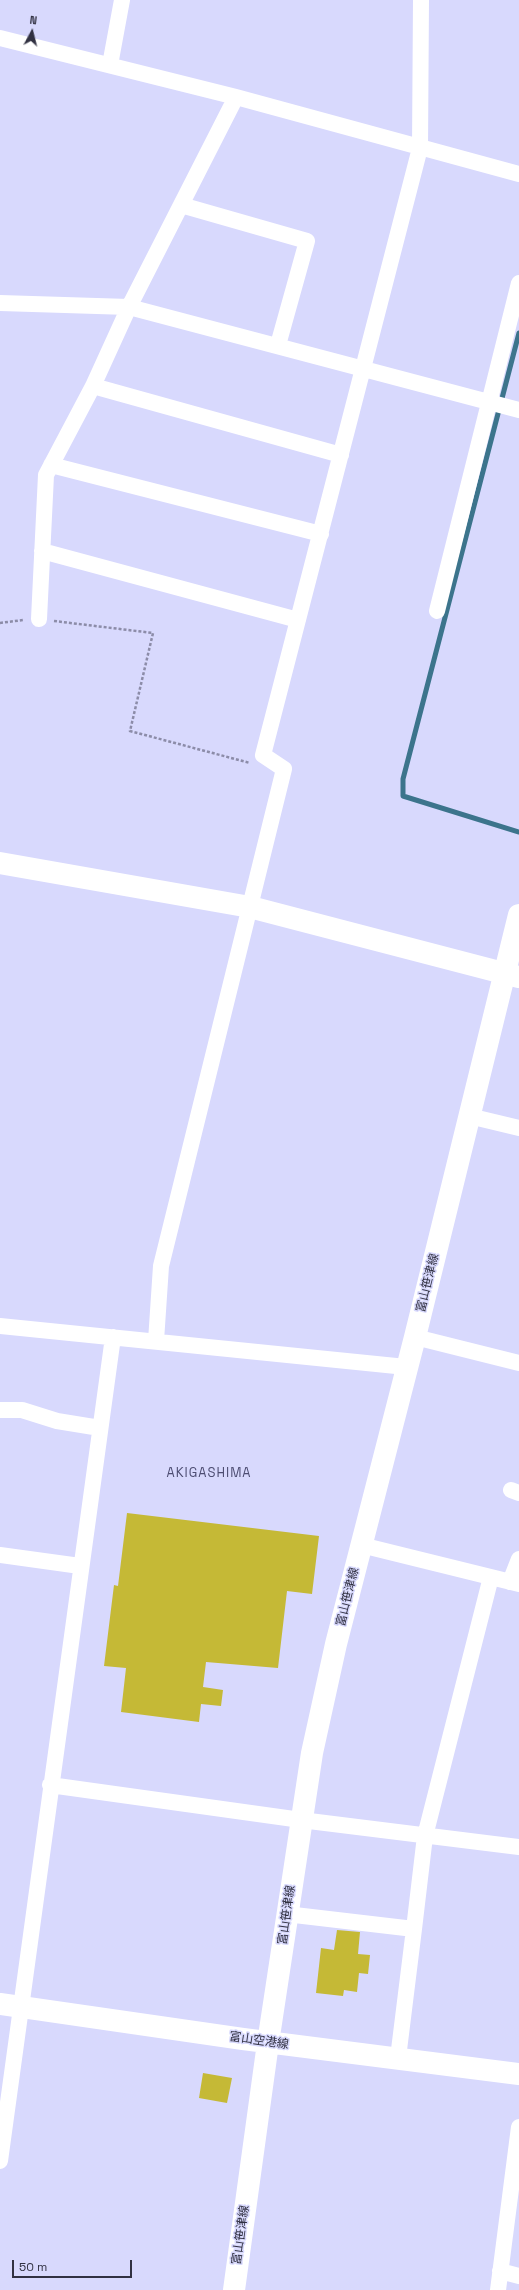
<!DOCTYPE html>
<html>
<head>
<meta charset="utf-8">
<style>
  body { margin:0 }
  #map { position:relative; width:519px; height:2290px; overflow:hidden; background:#d8d9fd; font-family:"Space Grotesk",sans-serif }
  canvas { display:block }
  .north { position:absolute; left:12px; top:12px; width:40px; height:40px; -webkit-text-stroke:3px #d8d9fd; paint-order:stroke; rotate:7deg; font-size:11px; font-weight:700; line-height:16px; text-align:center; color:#313142 }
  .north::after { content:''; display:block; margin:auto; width:14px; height:18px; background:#313142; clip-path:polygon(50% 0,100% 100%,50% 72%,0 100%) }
  .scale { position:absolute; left:12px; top:2260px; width:120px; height:18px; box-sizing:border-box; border:2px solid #313142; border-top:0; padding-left:5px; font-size:12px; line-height:14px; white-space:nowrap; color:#313142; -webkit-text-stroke:3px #d8d9fd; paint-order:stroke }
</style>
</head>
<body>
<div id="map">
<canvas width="519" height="2290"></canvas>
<div class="north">N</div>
<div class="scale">50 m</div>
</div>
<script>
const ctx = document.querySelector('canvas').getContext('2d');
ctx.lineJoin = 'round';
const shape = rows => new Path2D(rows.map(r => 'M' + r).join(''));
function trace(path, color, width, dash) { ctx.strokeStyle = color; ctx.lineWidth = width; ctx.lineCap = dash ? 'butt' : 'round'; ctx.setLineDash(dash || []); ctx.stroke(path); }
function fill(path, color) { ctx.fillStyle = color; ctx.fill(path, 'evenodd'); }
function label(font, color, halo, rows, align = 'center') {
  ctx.font = font + ' "Space Grotesk","Noto Sans JP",sans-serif'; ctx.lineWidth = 3; ctx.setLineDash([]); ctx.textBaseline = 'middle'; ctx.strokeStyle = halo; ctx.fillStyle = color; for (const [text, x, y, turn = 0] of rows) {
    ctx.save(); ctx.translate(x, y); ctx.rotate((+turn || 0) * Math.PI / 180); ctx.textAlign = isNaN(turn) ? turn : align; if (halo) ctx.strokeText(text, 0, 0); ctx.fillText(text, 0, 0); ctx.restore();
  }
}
trace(shape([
  [519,333,403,779,403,796,519,832]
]), '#3c748c', 5);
fill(shape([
  [127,1513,319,1536,312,1594,287,1591,278,1668,206,1662,203,1687,223,1690,221,1706,201,1704,199,1722,121,1712,126,1668,104,1666,114,1585,118,1586],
  [337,1930,360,1932,358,1954,370,1955,368,1974,359,1973,357,1992,344,1990,343,1996,316,1993,321,1948,334,1950],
  [203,2073,232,2078,227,2103,199,2098]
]), '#c5b936');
trace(shape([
  [54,621,153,633,130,731,250,763],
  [0,623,23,620]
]), '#8c8ca8', 2.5, [3, 2]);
trace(shape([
  [0,38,236,97,519,174],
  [110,65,122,0],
  [181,205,307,241,278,345],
  [0,303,129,307,519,410],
  [93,386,341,455],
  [51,465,321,534],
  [42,551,298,620],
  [437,611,519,283],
  [39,619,46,475,93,386,129,307,236,97],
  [469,1116,519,1128],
  [0,1326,406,1367],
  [415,1337,519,1363],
  [156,1341,161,1266,284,769,263,755,420,148,421,0],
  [0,1410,22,1410,57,1421,100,1428],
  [511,1490,519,1493],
  [361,1545,519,1584],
  [0,1555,80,1566],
  [510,1582,519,1559],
  [50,1785,301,1820,519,1847],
  [286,1914,414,1929,398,2058],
  [414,1929,425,1836,491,1577],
  [0,2161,113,1337],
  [500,2271,519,2276],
  [498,2290,519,2127]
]), '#fff', 16);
trace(shape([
  [0,863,250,907,519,977]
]), '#fff', 22);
trace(shape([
  [0,2004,243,2039,519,2074],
  [234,2290,268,2043,312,1753,336,1644,415,1337,519,915]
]), '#fff', 22);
label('12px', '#313142', '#d8d9fd', [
  ["富山笹津線",428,1283,-76],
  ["富山笹津線",348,1597,-76],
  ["富山笹津線",287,1915,-82],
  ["富山空港線",259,2041,8],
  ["富山笹津線",241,2235,-82]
]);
ctx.letterSpacing = '1px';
label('13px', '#4d4d72', '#d8d9fd', [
  ["AKIGASHIMA",209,1473]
]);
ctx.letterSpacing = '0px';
</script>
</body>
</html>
